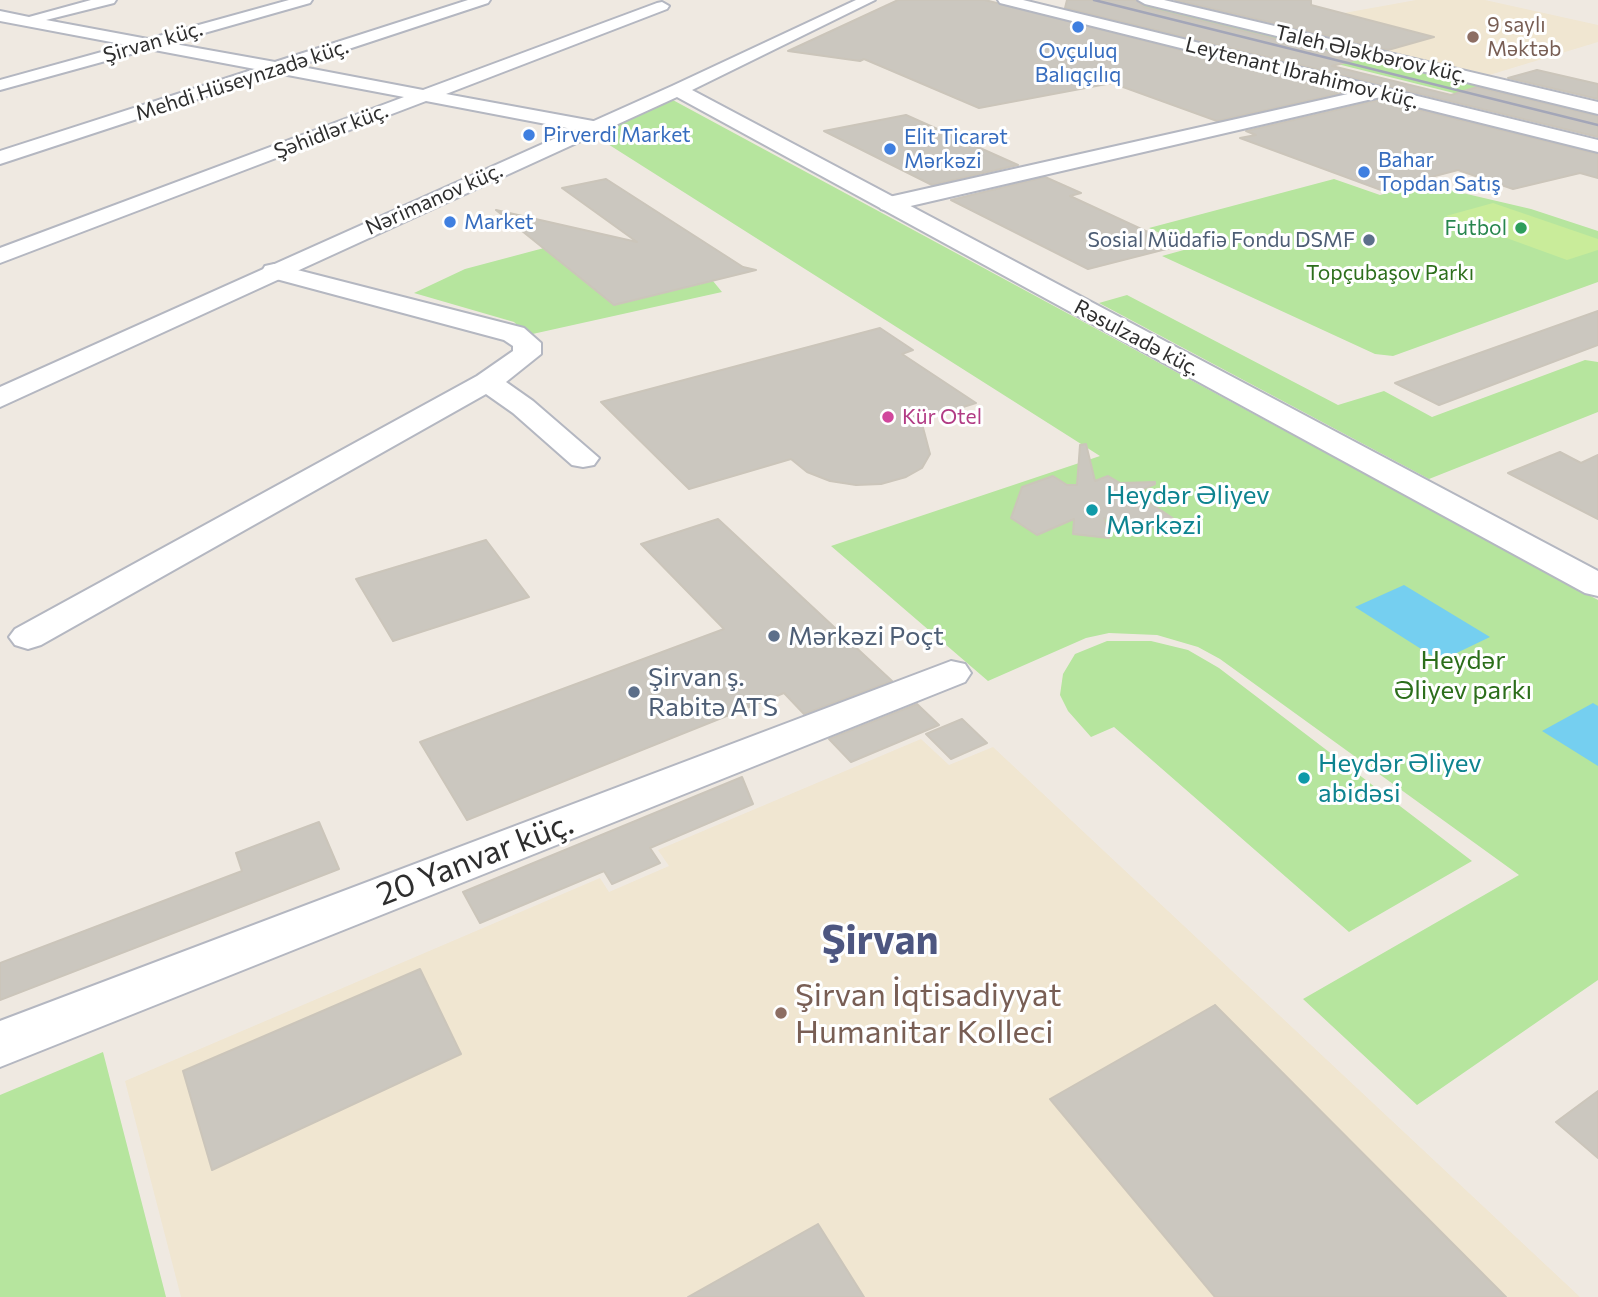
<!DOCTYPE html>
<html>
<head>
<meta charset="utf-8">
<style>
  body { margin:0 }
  canvas { display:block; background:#efe9e1 }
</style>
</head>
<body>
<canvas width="1598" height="1297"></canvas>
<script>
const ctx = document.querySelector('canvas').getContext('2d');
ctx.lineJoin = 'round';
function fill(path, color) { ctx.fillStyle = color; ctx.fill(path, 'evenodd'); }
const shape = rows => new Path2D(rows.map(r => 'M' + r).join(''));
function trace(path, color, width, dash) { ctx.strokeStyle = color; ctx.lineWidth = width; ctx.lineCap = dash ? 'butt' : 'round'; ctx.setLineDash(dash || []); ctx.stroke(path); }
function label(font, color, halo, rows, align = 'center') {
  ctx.font = font + ' Commissioner,sans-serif'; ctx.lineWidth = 6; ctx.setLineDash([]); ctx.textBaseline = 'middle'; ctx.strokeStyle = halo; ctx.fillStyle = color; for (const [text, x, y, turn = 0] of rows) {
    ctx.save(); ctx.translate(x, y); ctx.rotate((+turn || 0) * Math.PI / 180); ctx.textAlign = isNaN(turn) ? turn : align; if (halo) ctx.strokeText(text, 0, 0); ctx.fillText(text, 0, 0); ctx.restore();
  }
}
fill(shape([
  [1416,0,1485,0,1598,25,1598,42,1486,76,1339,39,1355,35,1333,15],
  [921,739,949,765,993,747,1580,1297,181,1297,125,1081,600,878,609,892,669,866,658,850]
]), '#f0e6d1');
fill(shape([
  [1081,0,1132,0,1598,114,1598,129],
  [671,99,1598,600,1598,980,1417,1105,1303,999,1519,875,1220,659,1198,647,1157,635,1109,633,1086,638,988,681,831,546,1100,456,592,134],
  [1334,179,1380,195,1424,184,1531,209,1598,231,1598,282,1393,356,1375,354,1162,256,1191,248,1149,228],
  [544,248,614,305,713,281,722,292,528,335,514,322,414,293,465,269],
  [1127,295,1338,405,1384,391,1432,417,1585,360,1598,362,1598,412,1429,479,1099,303],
  [1107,641,1151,641,1188,650,1219,668,1472,861,1349,932,1114,727,1091,737,1068,711,1060,695,1063,674,1075,654],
  [103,1052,166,1297,0,1297,0,1095]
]), '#b6e59e');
fill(shape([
  [1493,203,1598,239,1598,250,1567,260,1446,216]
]), '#c9ec9a');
fill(shape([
  [1404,585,1490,637,1440,661,1355,607],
  [1593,703,1598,706,1598,766,1542,731]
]), '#75cff0');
const building = shape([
  [898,0,985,0,1346,92,1217,121,1112,83,979,108,864,59,860,61,788,51,898,0],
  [1067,0,1136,0,1144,7,1358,59,1332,66,1451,95,1477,87,1598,116,1598,137,1065,8,1067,0],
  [1175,0,1311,0,1311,5,1434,37,1388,50,1175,0],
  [1537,70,1598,84,1598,99,1508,78,1537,70],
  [1379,100,1598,154,1598,178,1580,173,1513,189,1458,170,1381,190,1240,138,1256,135,1246,131,1379,100],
  [906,115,1018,165,932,185,824,131,906,115],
  [1045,177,1081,193,1070,196,1178,246,1088,269,951,200,1045,177],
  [606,179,743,267,756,270,614,305,496,210,637,242,562,188,606,179],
  [1598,311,1598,345,1439,405,1395,383,1598,311],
  [880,328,913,350,902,354,976,403,921,420,930,454,922,468,906,477,881,484,856,485,830,481,807,472,791,459,689,489,601,402,880,328],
  [1086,444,1095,481,1108,476,1120,483,1155,482,1155,484,1135,493,1198,535,1104,518,1109,538,1073,534,1074,519,1037,535,1011,518,1022,487,1053,476,1067,485,1077,485,1080,445,1086,444],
  [1560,452,1581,463,1598,455,1598,519,1508,473,1560,452],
  [718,519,892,681,804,714,784,693,467,820,420,742,724,629,641,544,718,519],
  [486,540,529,597,393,641,356,579,486,540],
  [917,704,939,725,851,762,829,739,917,704],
  [962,719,987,743,951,759,926,734,962,719],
  [742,777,753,804,650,848,660,863,612,884,604,871,480,923,463,892,742,777],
  [319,822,339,869,0,1000,0,963,242,871,236,853,319,822],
  [420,969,461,1054,212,1170,183,1071,420,969],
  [1215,1005,1506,1297,1215,1297,1050,1099,1215,1005],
  [1598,1091,1598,1158,1556,1122,1598,1091],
  [818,1224,864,1297,688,1297,818,1224]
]);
fill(building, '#cbc7bf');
trace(building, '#cbc5ba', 2);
const street = shape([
  [91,0,116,0,114,3,46,20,148,39,289,0,312,0,310,3,169,43,275,62,468,0,490,0,488,3,297,66,423,90,657,3,662,2,669,6,667,9,446,94,593,121,600,123,603,127,600,131,593,133,426,101,0,263,0,248,404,97,277,73,0,164,0,151,255,69,149,49,0,90,0,80,127,45,0,21,0,11,29,17,91,0],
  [1138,0,1164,0,1598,102,1598,114,1145,4,1138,0],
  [1379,87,1385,88,1388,92,1385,96,889,211,881,209,878,204,881,199,889,197,1379,87],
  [274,264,524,328,541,343,541,354,506,382,533,401,599,458,594,465,583,467,572,465,513,413,486,394,41,645,28,649,15,645,9,637,15,629,477,376,513,351,513,346,504,340,265,276,262,271,265,266,274,264],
  [951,661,965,664,971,673,965,682,0,1067,0,1021,951,661]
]);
const secondary = shape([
  [856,0,875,0,692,90,1598,571,1598,596,1585,593,677,97,0,407,0,387,672,86,856,0],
  [998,0,1023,0,1598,140,1598,152,1000,3,998,0]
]);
trace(street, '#b4b7c1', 4);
trace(secondary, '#b4b7c1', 4);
fill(street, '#fff');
fill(secondary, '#fff');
trace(shape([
  [1094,0,1598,125]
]), '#a3a6b8', 2.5);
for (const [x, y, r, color] of [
  [1078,27,7,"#3f7fe0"],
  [1473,37,7,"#8d6e63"],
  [529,135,7,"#3f7fe0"],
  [890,149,7,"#3f7fe0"],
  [1364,172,7,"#3f7fe0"],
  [450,222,7,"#3f7fe0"],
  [1521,228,7,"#2e9e5b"],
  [1369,240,7,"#5c6f8a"],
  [888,417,7,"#d1479c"],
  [1092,510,7,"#0f9aa8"],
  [774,636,7,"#5c6f8a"],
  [634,692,7,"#5c6f8a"],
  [1304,778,7,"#0f9aa8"],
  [781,1013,7,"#8d6e63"]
]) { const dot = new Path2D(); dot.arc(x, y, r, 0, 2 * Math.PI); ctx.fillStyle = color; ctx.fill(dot); trace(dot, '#fff', 2.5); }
label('21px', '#785e54', '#fff', [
  ["9 saylı",1487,25],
  ["Məktəb",1487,49]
], 'left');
label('21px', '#2e2e2e', '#fff', [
  ["Şirvan küç.",153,42,-16],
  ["Taleh Ələkbərov küç.",1371,54,13],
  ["Leytenant Ibrahimov küç.",1302,73,14],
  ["Mehdi Hüseynzadə küç.",242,80,-18],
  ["Şəhidlər küç.",331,131,-21],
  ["Nərimanov küç.",434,199,-24],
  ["Rəsulzadə küç.",1137,338,28]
]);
label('21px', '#366cbe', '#fff', [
  ["Ovçuluq",1078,51,"center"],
  ["Balıqçılıq",1078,75,"center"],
  ["Pirverdi Market",543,135],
  ["Elit Ticarət",904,137],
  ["Mərkəzi",904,161],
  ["Bahar",1378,160],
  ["Topdan Satış",1378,184],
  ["Market",464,222]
], 'left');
label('21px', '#27864d', '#fff', [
  ["Futbol",1507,228]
], 'right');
label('21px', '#4e5e75', '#fff', [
  ["Sosial Müdafiə Fondu DSMF",1355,240]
], 'right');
label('21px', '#2c6e1b', '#fff', [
  ["Topçubaşov Parkı",1390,273]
]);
label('21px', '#b23c85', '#fff', [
  ["Kür Otel",902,417]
], 'left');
label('26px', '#0d838f', '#fff', [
  ["Heydər Əliyev",1106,495],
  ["Mərkəzi",1106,525],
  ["Heydər Əliyev",1318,763],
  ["abidəsi",1318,793]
], 'left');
label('26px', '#4e5e75', '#fff', [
  ["Mərkəzi Poçt",788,636],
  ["Şirvan ş.",648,677],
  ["Rabitə ATS",648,707]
], 'left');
label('26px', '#2c6e1b', '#fff', [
  ["Heydər",1463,660],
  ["Əliyev parkı",1463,690]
]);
label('32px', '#2e2e2e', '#fff', [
  ["20 Yanvar küç.",475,859,-21]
]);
label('32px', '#785e54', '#fff', [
  ["Şirvan İqtisadiyyat",795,995],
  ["Humanitar Kolleci",795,1032]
], 'left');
label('bold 40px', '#4d5680', '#fff', [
  ["Şirvan",880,941]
]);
</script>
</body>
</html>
